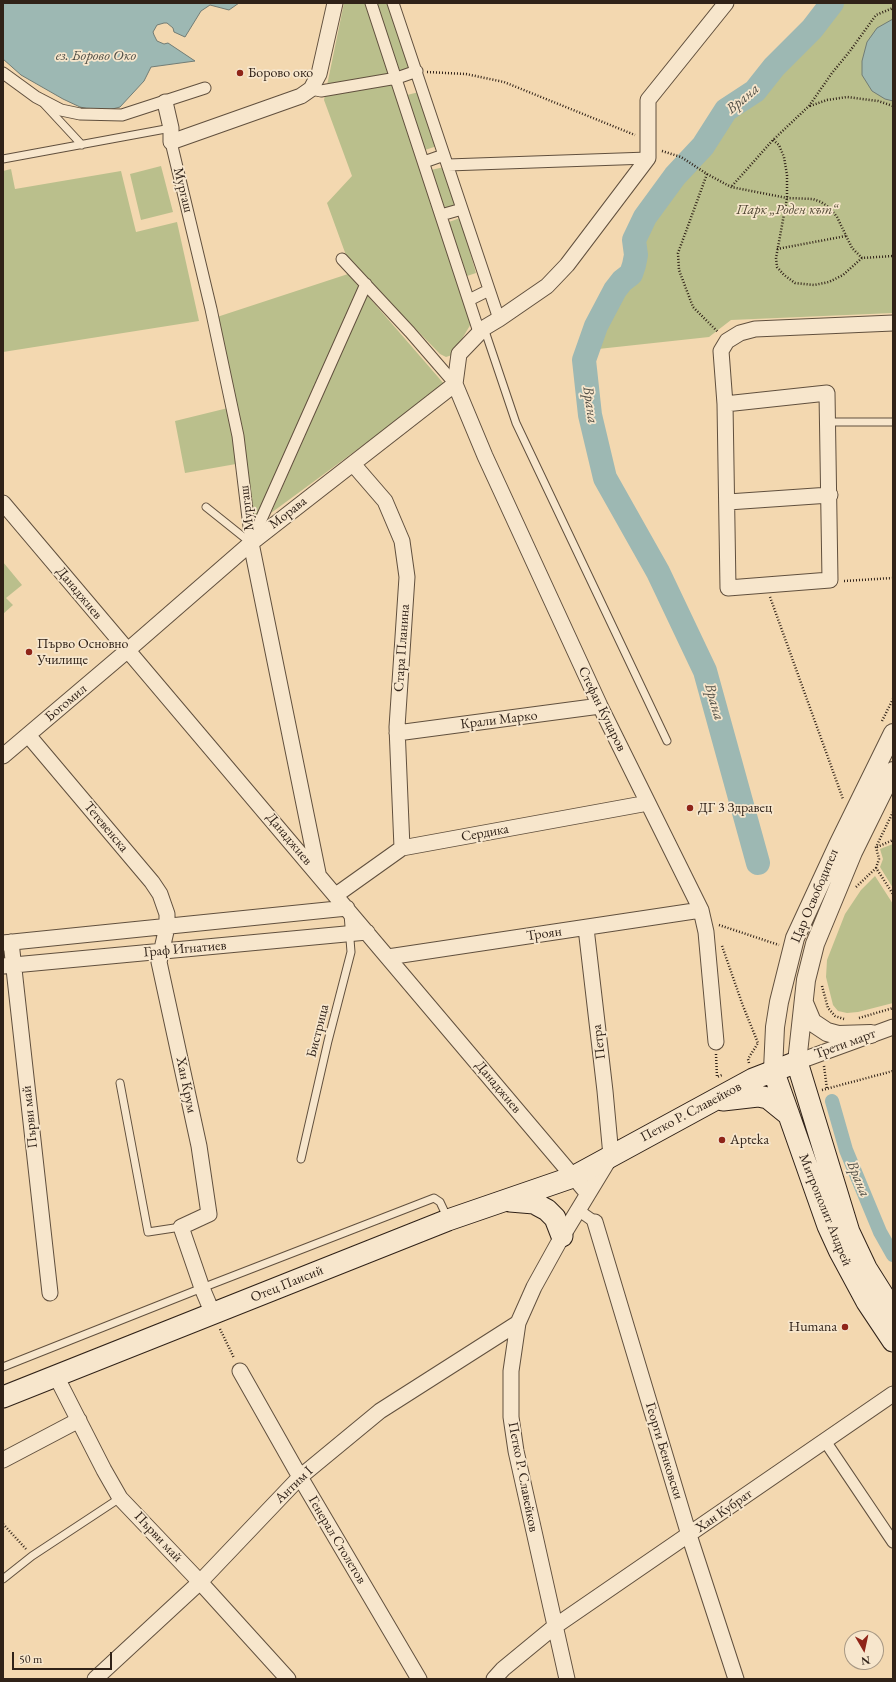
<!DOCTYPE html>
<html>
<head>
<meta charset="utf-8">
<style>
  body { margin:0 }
  #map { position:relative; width:896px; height:1682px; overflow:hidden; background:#f3d8b0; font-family:"EB Garamond",serif }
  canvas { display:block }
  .frame { position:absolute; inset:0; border:4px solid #302218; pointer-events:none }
  .north { position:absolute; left:844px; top:1630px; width:40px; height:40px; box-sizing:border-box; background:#f7e6cc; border:1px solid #a79884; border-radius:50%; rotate:171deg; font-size:11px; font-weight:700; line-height:16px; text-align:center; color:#302218 }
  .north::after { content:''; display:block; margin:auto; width:14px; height:18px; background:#8f2418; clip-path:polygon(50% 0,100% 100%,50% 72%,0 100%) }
  .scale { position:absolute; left:12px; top:1652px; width:100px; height:18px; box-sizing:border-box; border:2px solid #302218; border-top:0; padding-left:5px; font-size:12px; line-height:14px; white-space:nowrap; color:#302218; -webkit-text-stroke:3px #f7e6cc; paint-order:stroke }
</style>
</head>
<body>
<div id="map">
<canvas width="896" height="1682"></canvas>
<div class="frame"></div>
<div class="north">N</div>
<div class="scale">50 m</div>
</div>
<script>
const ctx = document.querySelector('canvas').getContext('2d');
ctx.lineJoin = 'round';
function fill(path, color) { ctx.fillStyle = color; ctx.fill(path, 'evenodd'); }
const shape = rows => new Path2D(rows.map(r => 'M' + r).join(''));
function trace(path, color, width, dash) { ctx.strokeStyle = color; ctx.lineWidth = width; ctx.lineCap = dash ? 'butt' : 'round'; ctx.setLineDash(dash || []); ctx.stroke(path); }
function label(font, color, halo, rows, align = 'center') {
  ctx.font = font + ' "EB Garamond",serif'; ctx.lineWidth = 3.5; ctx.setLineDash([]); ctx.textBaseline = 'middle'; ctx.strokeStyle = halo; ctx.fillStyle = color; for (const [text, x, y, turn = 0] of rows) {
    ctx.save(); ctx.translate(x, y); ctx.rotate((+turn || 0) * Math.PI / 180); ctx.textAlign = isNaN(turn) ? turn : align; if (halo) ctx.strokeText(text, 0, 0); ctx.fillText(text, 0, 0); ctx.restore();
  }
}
fill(shape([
  [344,3,365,3,472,322,456,349,452,355,446,357,440,354,347,258,327,203,352,176,324,100],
  [377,3,388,3,410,68,398,72],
  [817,3,893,3,893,313,731,320,709,337,589,350,598,326,653,211,682,165,732,113,762,87,781,74,794,55],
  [419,92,437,146,425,150,407,95],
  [161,166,173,212,141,220,130,174],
  [444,167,457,205,445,208,431,170],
  [11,169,15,189,121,171,136,232,177,222,199,321,3,352,3,171],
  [460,218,476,273,467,276,449,222],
  [348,274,359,287,256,522,252,526,217,317],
  [367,295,445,385,271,513],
  [228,408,234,438,236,464,185,473,175,421],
  [3,562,22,585,6,598,13,605,3,614],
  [893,844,893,888,880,867,883,859,880,849],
  [875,876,893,904,893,1003,858,1012,847,1013,838,1011,833,1005,826,977,827,960,845,914,861,890]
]), '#babf8c');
const water = shape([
  [3,3,239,3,229,10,210,5,201,11,185,37,174,32,173,28,167,23,164,23,157,25,153,32,154,35,157,41,164,44,168,43,195,61,151,67,144,81,120,107,101,112,80,107,63,99,21,75,3,59,3,3],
  [893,19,893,101,885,99,872,91,862,75,862,61,867,42,877,28,893,19]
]);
fill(water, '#9db8b3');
trace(water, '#717c75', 1);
trace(shape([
  [832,1101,846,1150,880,1232,893,1255]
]), '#9db8b3', 14);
trace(shape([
  [758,863,705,671,658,572,605,478,590,415,584,360,596,326,615,290,622,281,631,274,634,265,636,255,634,240,645,217,675,176,703,146,726,110,755,91,774,67,812,29,832,3]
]), '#9db8b3', 24);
const service = shape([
  [44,104,82,145],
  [3,159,171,128],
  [484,328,516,423,667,741],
  [828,422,893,422],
  [206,507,251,543],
  [120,1083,148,1232,181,1227],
  [301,1159,328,1041,351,952,348,914],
  [3,1367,202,1288,434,1198,440,1202,448,1219],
  [3,1579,32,1556,120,1498]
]);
const pedestrian = shape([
  [371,3,479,332],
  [393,3,499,319],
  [3,73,36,97,61,110,80,114,122,115,205,88],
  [311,89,321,91,397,78,417,71],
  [171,142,211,309,238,436,251,543],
  [424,162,444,155],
  [448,165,648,158],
  [441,215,462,209],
  [342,259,410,332,455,384],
  [469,300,489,290],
  [251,542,366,284],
  [578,1210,595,1222],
  [825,1441,893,1542]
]);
const minor = shape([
  [165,102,171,128,171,142,301,96,311,89,319,74,335,3],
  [455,384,485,456,600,706,701,910,706,932,716,1042],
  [455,384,459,354,484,328,499,319,547,286,567,265,648,158,648,100,726,3],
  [725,404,827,393,830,580,728,588,725,404,721,351,727,341,740,333,755,329,893,323],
  [353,464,385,501,402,541,407,577,397,727,402,848],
  [728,502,830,495],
  [3,503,588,1194],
  [251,543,318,873],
  [397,733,600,706],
  [28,735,152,882,160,894,167,914,167,927,159,962,199,1146,209,1214,181,1227,202,1288,213,1314],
  [3,756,128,650,251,543,455,384],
  [336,895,402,848,648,803],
  [11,942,50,1293],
  [3,943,347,908],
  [388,957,701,910],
  [3,966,367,932],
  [797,1062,893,1027],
  [595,1222,689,1535,736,1679],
  [240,1371,300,1477,419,1679],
  [56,1376,104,1470,120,1498,200,1582,288,1679],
  [3,1460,79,1420],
  [95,1679,200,1582,300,1477,380,1411,518,1323],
  [494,1679,503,1669,554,1627,893,1394],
  [567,1679,516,1451,511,1417,511,1371,518,1323,534,1287,560,1240,611,1156,605,1091,586,928]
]);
const tertiary = shape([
  [804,1003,812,1022,827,1032,838,1035,871,1034],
  [797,1062,806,980,815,944,853,852,893,771],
  [773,1070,775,1027,779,1002,795,938,838,845,893,733]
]);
const secondary = shape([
  [773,1070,828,1226,839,1250,867,1302,893,1341],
  [723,1100,758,1096,768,1098,789,1115],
  [510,1201,534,1203,547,1210,555,1218,562,1236],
  [3,1397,448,1220,573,1177,753,1079,797,1062,849,1232,866,1268,893,1311]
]);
trace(service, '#61503e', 9);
trace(pedestrian, '#61503e', 13);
trace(minor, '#61503e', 17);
trace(tertiary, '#61503e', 20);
trace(secondary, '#302218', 23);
trace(shape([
  [427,72,466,74,504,82,635,135],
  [810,106,827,100,847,97,878,101,893,106],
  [773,140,779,145,784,157,787,175,787,198,776,258,777,267,784,275,795,283,814,285,829,282,843,275,862,258,893,256],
  [662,151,681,157,707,174,731,187,787,198,813,199,821,202,830,208,837,217,852,248,862,258],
  [707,174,678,253,679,270,693,307,718,332],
  [732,186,773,140,809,106,832,73,850,51,876,15,893,8],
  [777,249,846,236],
  [844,581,893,578],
  [770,597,843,799],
  [882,721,893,699],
  [877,847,893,840],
  [876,868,879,859,876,847,893,812],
  [856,887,876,868,893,894],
  [719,925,779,945],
  [722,946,743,1006,758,1043],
  [822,986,828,1008,835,1016,844,1019],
  [859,1018,893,1008],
  [716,1054,717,1077,722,1075],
  [749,1063,748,1059,758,1043],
  [824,1066,827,1089],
  [822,1090,893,1071],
  [220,1329,234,1358],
  [3,1524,26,1549]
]), '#302218', 2.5, [1, 2]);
trace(service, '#f7e6cc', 7);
trace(pedestrian, '#f7e6cc', 11);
trace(minor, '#f7e6cc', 15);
trace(tertiary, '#f7e6cc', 18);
trace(secondary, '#f7e6cc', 21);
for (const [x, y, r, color] of [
  [240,73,4,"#8f2418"],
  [29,652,4,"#8f2418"],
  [690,808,4,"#8f2418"],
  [722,1140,4,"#8f2418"],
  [845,1327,4,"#8f2418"]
]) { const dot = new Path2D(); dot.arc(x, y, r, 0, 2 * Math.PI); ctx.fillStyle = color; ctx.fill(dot); trace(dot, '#f7e6cc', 1.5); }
label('14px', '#302218', '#f7e6cc', [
  ["Борово око",248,73],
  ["Първо Основно",37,644],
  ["Училище",37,660],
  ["ДГ 3 Здравец",698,808],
  ["Apteka",730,1140],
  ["Humana",837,1327,"right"]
], 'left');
label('14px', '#302218', '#f7e6cc', [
  ["Мургаш",183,190,76],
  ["Мургаш",247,508,-97],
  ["Морава",288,513,-38],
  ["Данаджиев",79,593,50],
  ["Стара Планина",402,648,-86],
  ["Богомил",66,703,-40],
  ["Стефан Куцаров",602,709,64],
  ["Крали Марко",499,720,-7],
  ["Тетевенска",106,827,50],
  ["Сердика",485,833,-10],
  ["Данаджиев",289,839,50],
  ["Цар Освободител",815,896,-67],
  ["Троян",544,934,-8],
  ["Граф Игнатиев",185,949,-5],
  ["Бистрица",318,1031,-76],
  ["Петра",599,1042,-97],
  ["Трети март",845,1044,-20],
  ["Хан Крум",186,1085,78],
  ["Данаджиев",498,1087,50],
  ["Петко Р. Славейков",691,1112,-28],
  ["Първи май",30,1117,-96],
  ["Митрополит Андрей",825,1210,68],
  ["Отец Паисий",287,1284,-22],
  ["Георги Бенковски",664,1451,73],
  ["Петко Р. Славейков",523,1477,79],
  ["Антим I",294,1485,-44],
  ["Хан Кубрат",724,1511,-35],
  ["Първи май",158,1537,47],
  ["Генерал Столетов",337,1540,59]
]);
label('italic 14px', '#524935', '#f7e6cc', [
  ["Парк „Роден кът“",787,210]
]);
label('italic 15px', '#514f46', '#f7e6cc', [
  ["ез. Борово Око",96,56],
  ["Врана",743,99,-40],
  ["Врана",590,405,82],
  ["Врана",714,702,74],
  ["Врана",858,1179,67]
]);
</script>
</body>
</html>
